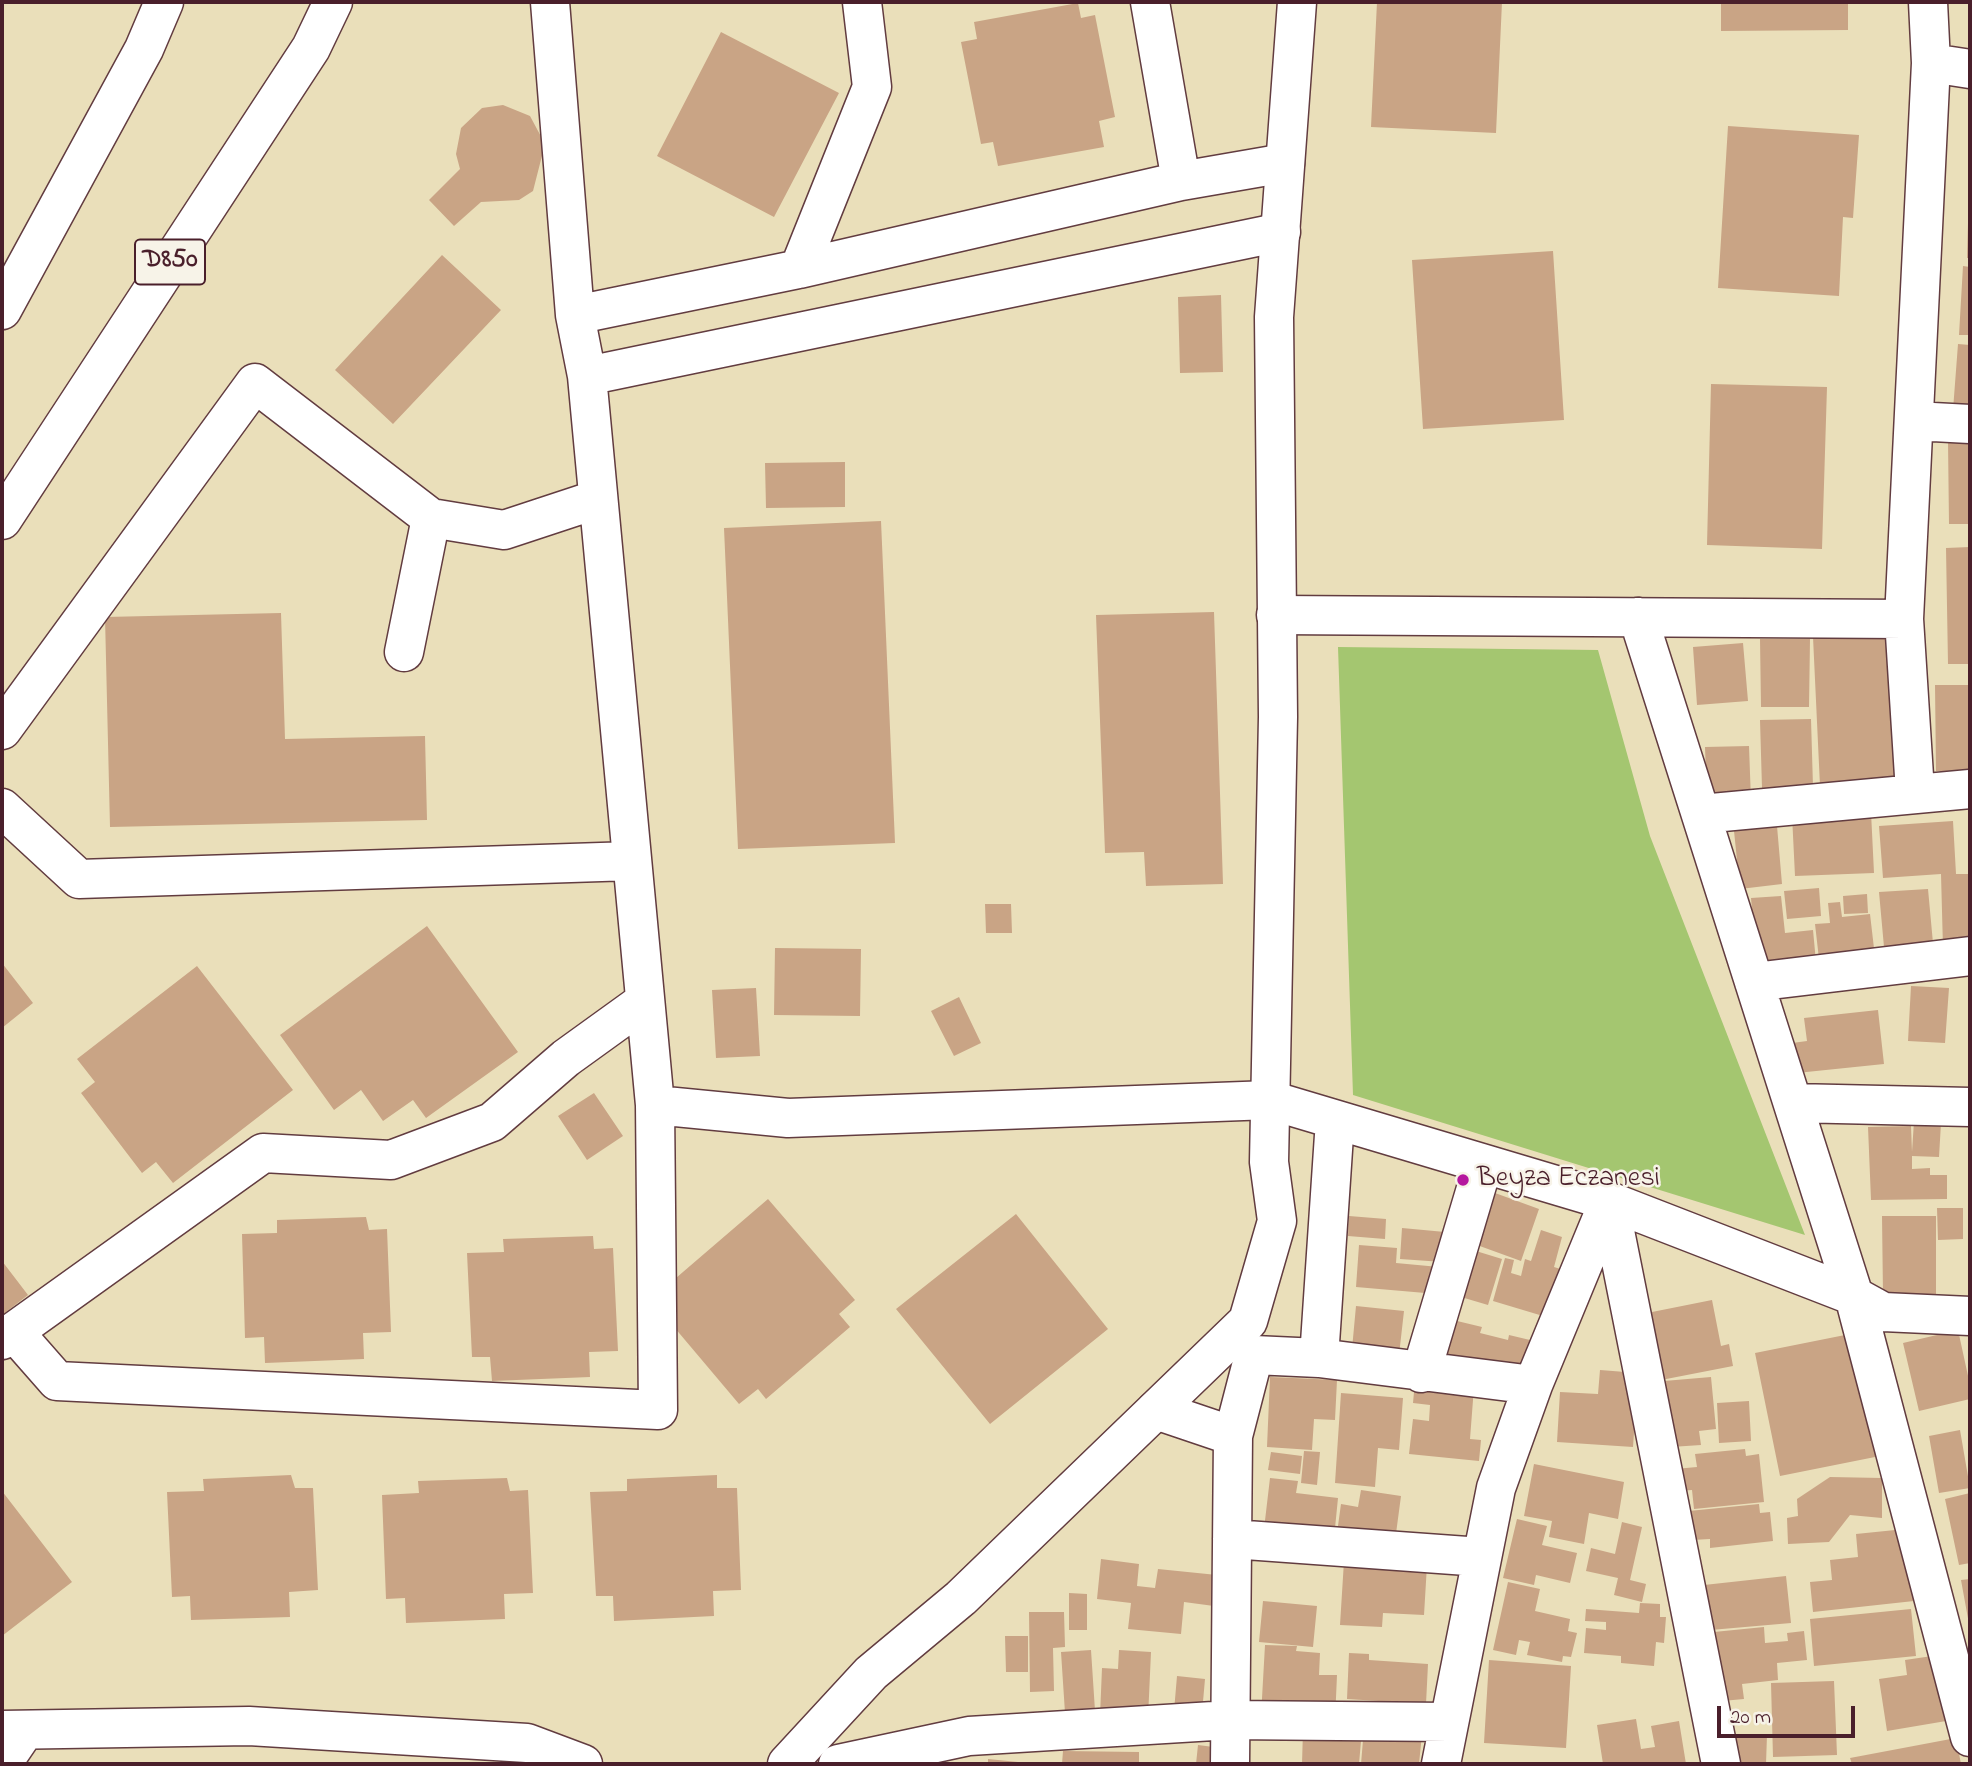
<!DOCTYPE html>
<html>
<head>
<meta charset="utf-8">
<style>
  body { margin:0 }
  #map { position:relative; width:1972px; height:1766px; overflow:hidden; background:#eadfba; font-family:"Indie Flower",sans-serif }
  canvas { display:block }
  .frame { position:absolute; inset:0; border:4px solid #4a1f2b; pointer-events:none }
  .scale { position:absolute; left:1717px; top:1706px; width:138px; height:32px; box-sizing:border-box; border:4px solid #4a1f2b; border-top:0; padding-left:9px; font-size:21px; line-height:24px; white-space:nowrap; color:#4a1f2b; -webkit-text-stroke:5px #f7f3e8; paint-order:stroke }
</style>
</head>
<body>
<div id="map">
<canvas width="1972" height="1766"></canvas>
<div class="frame"></div>
<div class="scale">20 m</div>
</div>
<script>
const ctx = document.querySelector('canvas').getContext('2d');
ctx.lineJoin = 'round';
function fill(path, color) { ctx.fillStyle = color; ctx.fill(path, 'evenodd'); }
const shape = rows => new Path2D(rows.map(r => 'M' + r).join(''));
function trace(path, color, width, dash) { ctx.strokeStyle = color; ctx.lineWidth = width; ctx.lineCap = dash ? 'butt' : 'round'; ctx.setLineDash(dash || []); ctx.stroke(path); }
function label(font, color, halo, rows, align = 'center') {
  ctx.font = font + ' "Indie Flower",sans-serif'; ctx.lineWidth = 5; ctx.setLineDash([]); ctx.textBaseline = 'middle'; ctx.strokeStyle = halo; ctx.fillStyle = color; for (const [text, x, y, turn = 0] of rows) {
    ctx.save(); ctx.translate(x, y); ctx.rotate((+turn || 0) * Math.PI / 180); ctx.textAlign = isNaN(turn) ? turn : align; if (halo) ctx.strokeText(text, 0, 0); ctx.fillText(text, 0, 0); ctx.restore();
  }
}
fill(shape([
  [1338,647,1598,650,1650,836,1805,1235,1353,1095]
]), '#a4c670');
fill(shape([
  [1377,2,1502,2,1496,133,1371,127],
  [1721,2,1848,2,1848,30,1721,31],
  [1078,3,1081,18,1095,15,1115,117,1099,121,1104,147,998,166,993,142,981,144,961,42,977,39,974,22],
  [721,32,839,93,774,217,657,156],
  [503,105,530,116,545,144,533,191,519,200,481,202,454,226,429,200,460,169,456,154,461,128,482,108],
  [1728,126,1859,135,1853,218,1843,217,1839,296,1718,288],
  [1968,223,1970,223,1970,258,1967,258],
  [1553,251,1564,420,1423,429,1412,260],
  [442,255,501,310,393,424,335,370],
  [1963,266,1970,267,1970,335,1959,335],
  [1221,295,1223,372,1180,373,1178,297],
  [1958,344,1970,345,1970,412,1953,410],
  [1711,384,1827,387,1822,549,1707,545],
  [1970,440,1970,524,1949,524,1948,441],
  [845,462,845,507,766,508,765,463],
  [881,521,895,843,738,849,724,528],
  [1970,547,1970,664,1948,664,1946,548],
  [1214,612,1223,884,1146,886,1144,852,1105,853,1096,615],
  [281,613,285,739,425,736,427,820,110,827,105,617],
  [1899,633,1906,782,1820,786,1813,637],
  [1760,639,1810,639,1809,707,1761,707],
  [1743,643,1748,701,1697,705,1693,647],
  [1935,685,1970,685,1970,772,1936,771],
  [1811,719,1813,787,1762,788,1760,720],
  [1749,746,1751,801,1707,802,1705,747],
  [1871,812,1874,873,1795,876,1792,815],
  [1953,821,1956,874,1970,874,1970,947,1943,948,1941,874,1883,878,1879,826],
  [1777,826,1782,884,1740,889,1734,831],
  [1819,888,1821,916,1787,919,1784,891],
  [1928,889,1934,954,1885,958,1879,892],
  [1867,894,1868,913,1844,914,1843,896],
  [1781,896,1785,933,1813,930,1816,962,1757,967,1751,898],
  [1840,902,1842,917,1870,914,1875,957,1819,959,1815,924,1830,923,1828,903],
  [985,904,1011,904,1012,933,986,933],
  [427,926,518,1052,426,1118,413,1100,383,1121,361,1090,334,1110,280,1035],
  [775,948,861,949,860,1016,774,1015],
  [2,963,33,1003,2,1028],
  [197,966,293,1090,173,1183,156,1162,142,1173,81,1093,95,1082,77,1059],
  [1911,986,1949,988,1945,1043,1908,1041],
  [756,988,760,1056,716,1058,712,990],
  [959,997,981,1043,954,1056,931,1011],
  [1878,1010,1884,1064,1787,1074,1785,1044,1807,1041,1804,1018],
  [594,1093,623,1136,587,1160,558,1116],
  [1914,1121,1941,1123,1939,1157,1912,1156,1912,1169,1930,1168,1930,1175,1947,1175,1947,1199,1871,1200,1868,1127,1911,1126,1912,1152],
  [1495,1193,1539,1209,1521,1261,1477,1245],
  [768,1199,855,1300,839,1314,850,1327,766,1399,758,1389,739,1404,658,1308,676,1293,669,1284],
  [1937,1208,1963,1208,1963,1239,1938,1240],
  [1016,1214,1108,1329,990,1424,896,1309],
  [1349,1216,1386,1219,1385,1239,1348,1236],
  [1882,1216,1936,1216,1936,1295,1883,1295],
  [366,1217,369,1230,387,1229,391,1332,363,1333,364,1359,265,1363,264,1337,245,1338,242,1234,277,1233,277,1220],
  [1402,1228,1445,1232,1443,1262,1400,1259],
  [1541,1230,1562,1237,1554,1267,1567,1271,1553,1319,1493,1301,1505,1258,1514,1260,1511,1273,1521,1276,1525,1259,1531,1261],
  [593,1236,594,1249,613,1248,618,1351,589,1352,590,1377,492,1381,490,1357,472,1357,467,1253,504,1252,503,1239],
  [1359,1245,1397,1248,1396,1263,1439,1267,1437,1294,1356,1287],
  [1476,1251,1502,1259,1488,1305,1461,1297],
  [2,1261,28,1295,2,1315],
  [1712,1300,1721,1346,1729,1344,1733,1366,1656,1381,1642,1314],
  [1356,1306,1404,1311,1399,1355,1352,1349],
  [1453,1320,1482,1327,1480,1333,1508,1340,1509,1335,1530,1340,1521,1378,1443,1365],
  [1958,1330,1970,1385,1970,1399,1919,1411,1903,1343],
  [1860,1332,1885,1455,1780,1476,1755,1353],
  [1600,1370,1638,1373,1633,1447,1557,1442,1560,1392,1598,1394],
  [1270,1377,1337,1380,1335,1420,1314,1419,1312,1450,1267,1447],
  [1711,1377,1716,1429,1699,1431,1701,1445,1671,1447,1664,1381],
  [1415,1381,1474,1387,1470,1439,1481,1440,1479,1461,1409,1454,1413,1419,1429,1421,1430,1405,1413,1403],
  [1341,1393,1403,1398,1399,1450,1378,1448,1375,1487,1335,1483],
  [1749,1401,1751,1441,1719,1443,1717,1403],
  [1960,1430,1970,1488,1939,1493,1929,1436],
  [1745,1449,1746,1456,1759,1454,1764,1502,1694,1509,1692,1490,1677,1491,1675,1469,1697,1467,1695,1454],
  [1304,1451,1320,1452,1317,1485,1301,1483],
  [1271,1452,1302,1456,1300,1474,1268,1470],
  [1534,1464,1624,1482,1618,1519,1589,1513,1584,1544,1549,1537,1552,1521,1524,1516],
  [291,1475,295,1488,313,1488,318,1590,289,1592,290,1617,191,1620,190,1596,172,1597,167,1492,204,1491,203,1479],
  [717,1475,717,1488,737,1488,741,1590,713,1591,714,1616,614,1621,613,1596,596,1596,590,1492,627,1491,627,1479],
  [1830,1477,1882,1478,1882,1518,1850,1515,1829,1542,1788,1544,1787,1518,1798,1516,1797,1499],
  [507,1478,510,1491,528,1490,533,1593,504,1594,505,1619,406,1623,405,1598,386,1599,382,1495,419,1493,418,1481],
  [1270,1478,1298,1481,1296,1493,1338,1498,1334,1538,1264,1529],
  [1361,1490,1401,1496,1395,1541,1337,1533,1341,1504,1358,1507],
  [2,1491,72,1582,2,1636],
  [1970,1493,1970,1563,1959,1565,1945,1499],
  [1759,1504,1760,1513,1770,1512,1773,1541,1710,1548,1710,1539,1692,1540,1689,1511],
  [1517,1519,1547,1526,1542,1545,1577,1553,1570,1583,1536,1575,1534,1585,1503,1578],
  [1622,1522,1642,1527,1630,1580,1646,1584,1642,1602,1614,1595,1618,1578,1586,1571,1591,1548,1615,1554],
  [1905,1529,1914,1601,1813,1612,1810,1582,1832,1580,1830,1560,1858,1557,1856,1534],
  [1101,1559,1139,1564,1137,1586,1155,1588,1158,1569,1217,1575,1214,1606,1184,1602,1181,1634,1128,1629,1131,1603,1097,1599],
  [1344,1561,1427,1565,1424,1615,1383,1613,1382,1627,1340,1625],
  [1786,1576,1791,1623,1699,1631,1695,1586],
  [1970,1579,1970,1624,1969,1624,1961,1580],
  [1508,1582,1540,1589,1535,1611,1570,1619,1568,1631,1577,1633,1571,1657,1563,1656,1562,1662,1527,1655,1530,1642,1519,1640,1516,1655,1493,1650],
  [1069,1593,1087,1594,1087,1630,1069,1630],
  [1263,1601,1317,1606,1313,1647,1259,1642],
  [1640,1603,1660,1604,1660,1617,1666,1617,1664,1643,1656,1642,1654,1666,1621,1663,1621,1656,1584,1653,1586,1628,1606,1630,1606,1622,1585,1621,1586,1609,1639,1613],
  [1911,1609,1916,1656,1814,1666,1810,1619],
  [1029,1612,1064,1612,1065,1647,1053,1648,1054,1691,1030,1692],
  [1764,1627,1765,1643,1788,1641,1787,1633,1804,1631,1807,1660,1777,1663,1778,1680,1742,1684,1744,1699,1711,1702,1704,1633],
  [1005,1636,1028,1636,1028,1672,1006,1672],
  [1265,1645,1297,1646,1296,1651,1320,1653,1319,1675,1337,1675,1335,1720,1261,1716],
  [1091,1650,1096,1726,1066,1728,1061,1652],
  [1119,1650,1151,1652,1148,1718,1100,1716,1102,1668,1118,1669],
  [1349,1653,1369,1654,1369,1660,1428,1664,1426,1704,1347,1699],
  [1946,1654,1958,1719,1887,1731,1879,1679,1907,1675,1905,1660],
  [1489,1660,1571,1666,1566,1748,1484,1743],
  [1177,1676,1205,1679,1202,1713,1174,1711],
  [1834,1681,1837,1755,1773,1757,1771,1683],
  [1636,1719,1641,1749,1655,1747,1651,1726,1679,1721,1686,1764,1603,1764,1597,1725],
  [1364,1728,1422,1734,1419,1764,1361,1764],
  [1303,1730,1330,1739,1361,1741,1359,1764,1302,1764],
  [1735,1734,1767,1735,1766,1764,1734,1763],
  [1956,1738,1961,1764,1852,1764,1850,1758],
  [1198,1745,1229,1749,1227,1764,1196,1764],
  [1063,1751,1139,1752,1139,1764,1062,1764],
  [988,1759,1018,1762,1018,1764,988,1764]
]), '#c9a485');
const street = shape([
  [1150,2,1181,181],
  [1931,63,1970,69],
  [799,269,872,87,862,2],
  [575,315,799,269,1181,181,1285,163],
  [587,376,1281,232],
  [1914,421,1970,424],
  [1276,615,1904,619],
  [1638,617,1854,1296,1970,1737],
  [404,652,431,518],
  [2,730,255,383,431,518,504,530,598,499],
  [1915,792,1904,619,1931,63,1928,2],
  [2,808,79,879,632,861],
  [1701,814,1970,789],
  [1754,982,1970,956],
  [1793,1103,1970,1107],
  [655,1105,788,1118,1270,1100,1609,1201,1854,1296,1883,1312,1970,1316],
  [1335,1120,1319,1358,1533,1385],
  [14,1332,57,1381,658,1410,655,1105,587,376,575,315,550,2],
  [2,1340,263,1153,391,1160,492,1122,566,1058,645,1001],
  [1421,1373,1483,1165],
  [1156,1410,1233,1436,1230,1764],
  [1233,1436,1254,1355,1319,1358],
  [1232,1539,1481,1557],
  [2,1730,249,1726,527,1743,583,1764],
  [2,1764,25,1730],
  [838,1764,969,1736,1230,1720,1448,1722],
  [1441,1764,1496,1488,1533,1385,1609,1201,1721,1764]
]);
const secondary = shape([
  [787,1764,871,1673,961,1598,1248,1321,1277,1221,1269,1162,1278,717,1274,317,1297,2]
]);
const highway = shape([
  [2,310,144,49,164,2],
  [2,520,311,48,333,2]
]);
trace(street, '#623c40', 41);
trace(secondary, '#623c40', 41);
trace(highway, '#623c40', 41);
trace(street, '#fff', 38);
trace(secondary, '#fff', 38);
trace(highway, '#fff', 38);
for (const [x, y, r, color] of [
  [1463,1180,7,"#b5179e"]
]) { const dot = new Path2D(); dot.arc(x, y, r, 0, 2 * Math.PI); ctx.fillStyle = color; ctx.fill(dot); trace(dot, '#f7f3e8', 2.5); }
for (const [x, y, w] of [
  [170,262,70]
]) { const box = new Path2D(); box.roundRect(x - w / 2, y - 22.5, w, 45, 5); ctx.fillStyle = '#f7f3e8'; ctx.fill(box); trace(box, '#4a1f2b', 2); }
label('bold 26px', '#4a1f2b', null, [
  ["D850",170,262]
]);
label('28px', '#4a1f2b', '#f7f3e8', [
  ["Beyza Eczanesi",1477,1180]
], 'left');
</script>
</body>
</html>
